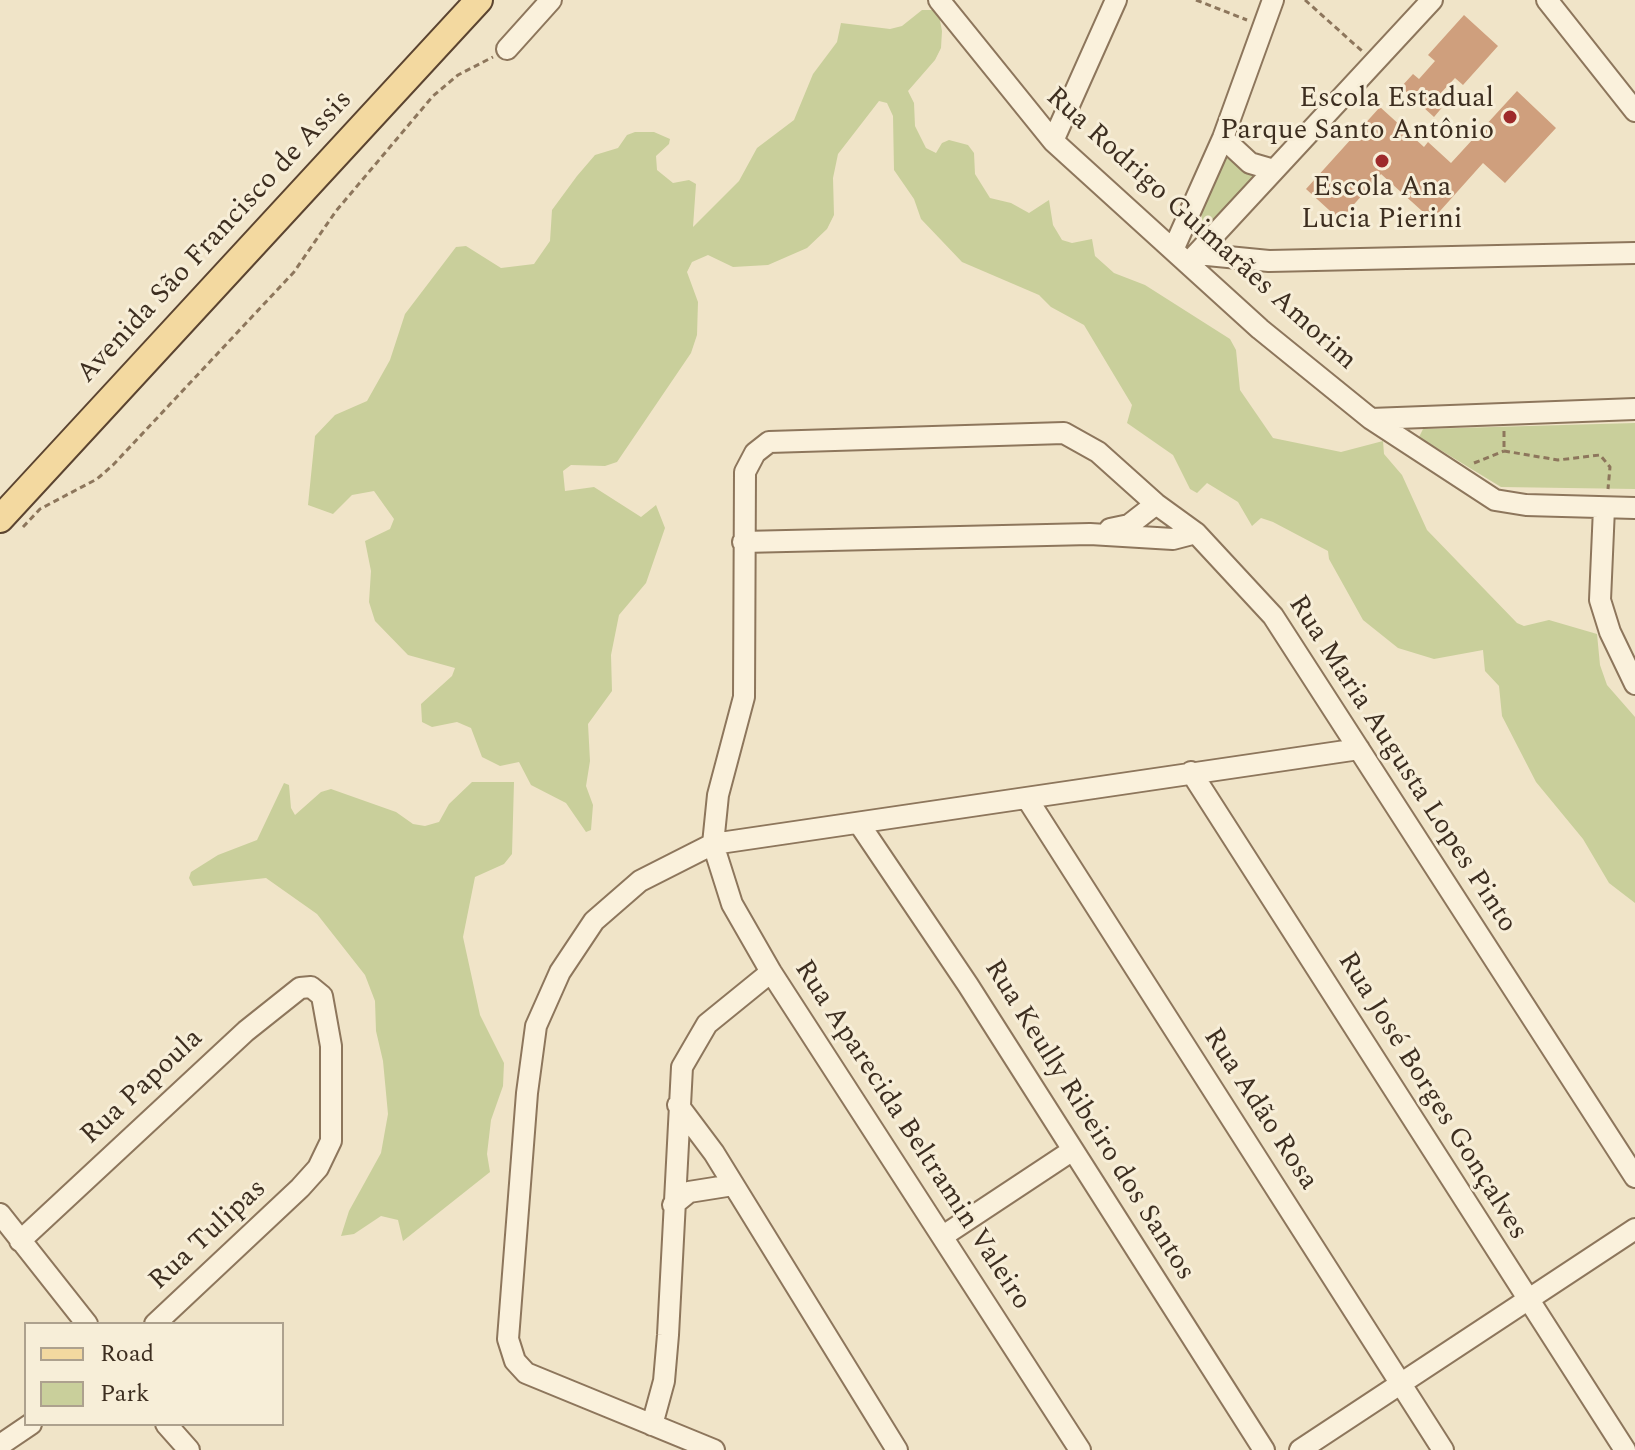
<!DOCTYPE html>
<html>
<head>
<meta charset="utf-8">
<style>
  body { margin:0 }
  #map { position:relative; width:1635px; height:1450px; overflow:hidden; background:#f0e4c8; font-family:Spectral,serif }
  canvas { display:block }
  .legend { position:absolute; left:24px; top:1322px; width:260px; height:104px; box-sizing:border-box; background:#f7eed8; border:2px solid #ada18e; margin:0; padding:10px 14px; list-style:none; font-size:24px; color:#3d2e20 }
  .legend li { display:flex; align-items:center; gap:16px; height:40px }
  .legend b { width:40px; border:2px solid #ada18e }
</style>
</head>
<body>
<div id="map">
<canvas width="1635" height="1450"></canvas>
<ul class="legend">
<li><b style="height:10px;background:#f3d9a0"></b>Road</li>
<li><b style="height:22px;background:#c9cf9b"></b>Park</li>
</ul>
</div>
<script>
const ctx = document.querySelector('canvas').getContext('2d');
ctx.lineJoin = 'round';
function fill(path, color) { ctx.fillStyle = color; ctx.fill(path, 'evenodd'); }
const shape = rows => new Path2D(rows.map(r => 'M' + r).join(''));
function trace(path, color, width, dash) { ctx.strokeStyle = color; ctx.lineWidth = width; ctx.lineCap = dash ? 'butt' : 'round'; ctx.setLineDash(dash || []); ctx.stroke(path); }
function label(font, color, halo, rows, align = 'center') {
  ctx.font = font + ' Spectral,serif'; ctx.lineWidth = 6; ctx.setLineDash([]); ctx.textBaseline = 'middle'; ctx.strokeStyle = halo; ctx.fillStyle = color; for (const [text, x, y, turn = 0] of rows) {
    ctx.save(); ctx.translate(x, y); ctx.rotate((+turn || 0) * Math.PI / 180); ctx.textAlign = isNaN(turn) ? turn : align; if (halo) ctx.strokeText(text, 0, 0); ctx.fillText(text, 0, 0); ctx.restore();
  }
}
fill(shape([
  [922,10,938,10,942,31,941,48,935,60,908,91,914,103,915,126,926,148,936,153,942,143,949,140,968,145,974,153,975,174,990,198,1011,203,1029,213,1049,200,1053,225,1062,240,1072,243,1092,239,1095,256,1114,273,1145,285,1230,339,1236,350,1240,390,1273,438,1341,452,1383,441,1384,454,1402,475,1427,530,1517,623,1524,626,1549,620,1597,634,1600,665,1607,685,1635,717,1635,903,1609,883,1583,839,1536,782,1502,716,1499,686,1485,671,1483,650,1434,659,1398,648,1363,620,1329,559,1328,551,1273,522,1261,518,1252,526,1238,502,1207,483,1197,493,1190,489,1173,455,1127,423,1132,405,1084,325,1051,307,1039,295,962,262,921,219,914,199,894,170,893,116,887,103,879,101,838,154,833,178,834,215,827,229,807,248,768,265,733,267,708,255,692,262,687,272,698,302,697,335,691,353,617,462,605,466,571,465,563,471,565,491,594,487,641,517,656,505,665,528,646,583,619,615,611,655,612,691,588,724,590,761,586,786,593,805,591,830,586,832,566,803,531,785,519,762,500,766,482,757,471,728,457,722,432,727,422,722,421,704,452,676,455,668,408,655,375,621,369,602,371,571,365,541,390,529,394,519,374,491,352,495,333,514,308,505,315,436,335,415,367,401,390,360,405,314,456,247,466,246,501,268,534,264,550,241,552,210,577,176,595,155,618,148,627,135,635,132,654,132,670,139,669,144,656,156,657,170,673,183,689,180,696,184,693,227,739,181,757,148,794,120,813,74,837,42,841,23,890,29,902,26],
  [1225,152,1262,178,1207,237,1201,225,1202,212],
  [1635,423,1635,489,1501,487,1419,437,1423,429],
  [472,782,514,782,512,854,504,864,475,877,463,937,480,1015,504,1063,503,1086,491,1120,487,1154,490,1172,403,1241,398,1220,381,1216,354,1234,341,1236,349,1211,381,1153,388,1114,383,1061,376,1031,375,1001,365,975,317,914,266,878,193,886,189,878,191,872,218,855,257,840,284,783,289,785,291,808,295,815,321,792,331,789,396,812,413,824,425,826,439,822,449,804]
]), '#c9cf9b');
fill(shape([
  [1464,15,1498,46,1463,85,1455,78,1437,97,1445,104,1434,117,1401,87,1413,74,1419,79,1435,61,1428,55],
  [1517,91,1556,128,1505,183,1483,163,1432,220,1381,174,1340,220,1306,189,1380,107,1424,147,1428,142,1451,163]
]), '#cf9f7d');
const minor = shape([
  [939,0,1053,141,1260,329,1371,419,1495,500,1526,505,1635,508],
  [1547,0,1635,111],
  [507,49,551,0],
  [1223,138,1250,163,1274,170],
  [1053,141,1116,0],
  [1173,250,1223,138,1273,0],
  [1197,254,1269,261,1635,253],
  [1191,260,1432,0],
  [1371,419,1635,409],
  [1604,508,1600,600,1610,632,1635,684],
  [1110,529,1129,525,1156,504],
  [743,542,1090,534,1173,539,1196,533],
  [1191,772,1625,1450],
  [1028,800,1443,1450],
  [860,825,968,985,1264,1450],
  [678,1105,714,1153,897,1450],
  [673,1205,689,1192,733,1185],
  [0,1214,87,1324],
  [943,1236,1073,1150],
  [20,1241,246,1031,300,988,311,987,322,996,331,1046,331,1141,318,1168,300,1188,155,1324],
  [166,1424,189,1450],
  [652,1425,664,1381,668,1335,682,1067,707,1024,771,972],
  [0,1445,31,1424],
  [714,1450,526,1373,515,1361,508,1339,527,1093,536,1026,560,972,594,921,640,881,713,844,1359,749],
  [1080,1450,771,972,732,904,713,844,718,795,744,697,745,472,755,453,769,442,1064,433,1098,452,1156,504,1196,533,1273,616,1635,1177],
  [1300,1450,1635,1229]
]);
const major = shape([
  [0,519,479,0]
]);
trace(minor, '#8d765c', 24);
trace(major, '#5b4430', 30);
trace(shape([
  [1196,0,1247,20],
  [1305,0,1362,51],
  [1504,431,1504,451,1558,460,1600,455,1610,467,1608,489],
  [1474,463,1504,451],
  [23,527,40,509,97,479,113,465,294,272,336,211,433,96,458,75,493,57]
]), '#8d765c', 3, [6, 4]);
trace(minor, '#faf1dc', 20);
trace(major, '#f3d9a0', 26);
for (const [x, y, r, color] of [
  [1510,117,8,"#9e2a2b"],
  [1382,161,8,"#9e2a2b"]
]) { const dot = new Path2D(); dot.arc(x, y, r, 0, 2 * Math.PI); ctx.fillStyle = color; ctx.fill(dot); trace(dot, '#f7eed8', 3); }
label('28px', '#3d2e20', '#f7eed8', [
  ["Escola Estadual",1494,101],
  ["Parque Santo Antônio",1494,133],
  ["Escola Ana",1382,190,"center"],
  ["Lucia Pierini",1382,222,"center"]
], 'right');
label('28px', '#3d2e20', '#f7eed8', [
  ["Rua Rodrigo Guimarães Amorim",1200,230,42],
  ["Avenida São Francisco de Assis",216,238,-47],
  ["Rua Maria Augusta Lopes Pinto",1401,765,57],
  ["Rua Papoula",143,1088,-43],
  ["Rua José Borges Gonçalves",1431,1097,58],
  ["Rua Adão Rosa",1259,1110,57],
  ["Rua Keully Ribeiro dos Santos",1088,1121,58],
  ["Rua Aparecida Beltramin Valeiro",911,1136,57],
  ["Rua Tulipas",209,1236,-43]
]);
</script>
</body>
</html>
